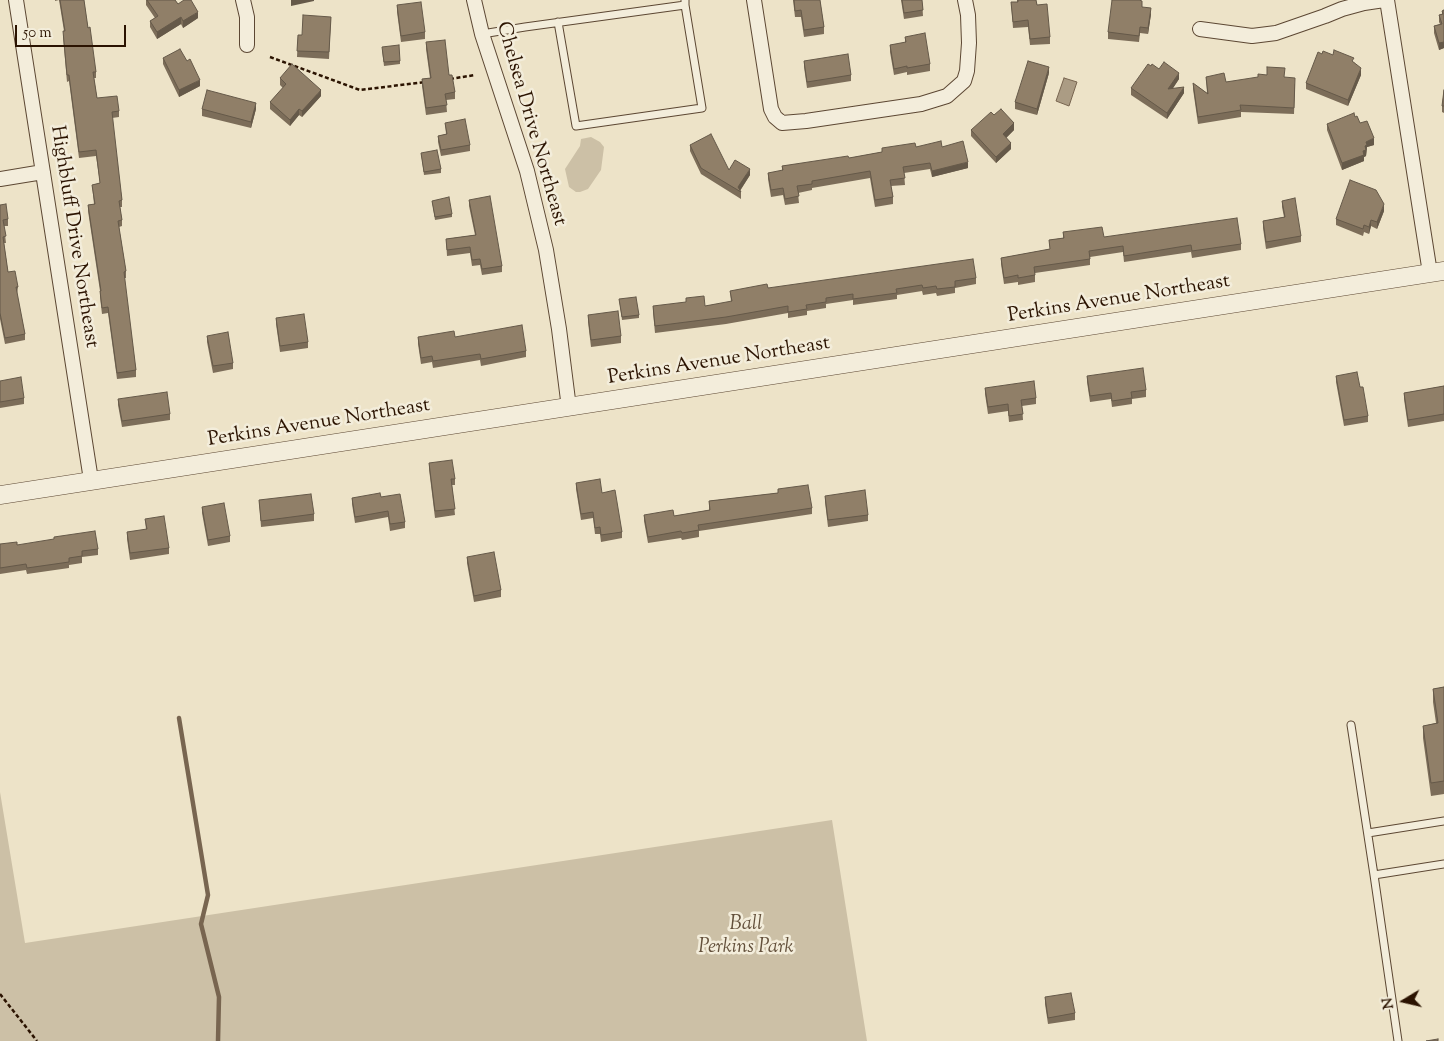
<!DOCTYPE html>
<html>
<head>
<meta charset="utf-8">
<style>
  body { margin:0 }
  #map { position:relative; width:1444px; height:1041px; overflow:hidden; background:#ede3c8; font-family:"Sorts Mill Goudy",serif }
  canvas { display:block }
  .north { position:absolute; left:1379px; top:976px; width:50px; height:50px; -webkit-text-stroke:4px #f3eddb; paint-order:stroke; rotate:261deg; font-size:14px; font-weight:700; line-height:20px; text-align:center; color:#2b1301 }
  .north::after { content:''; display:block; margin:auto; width:18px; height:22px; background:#2b1301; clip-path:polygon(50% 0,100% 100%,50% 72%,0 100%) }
  .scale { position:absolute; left:15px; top:25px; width:111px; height:22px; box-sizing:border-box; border:2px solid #2b1301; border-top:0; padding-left:6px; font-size:15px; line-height:18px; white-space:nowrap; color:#2b1301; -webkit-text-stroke:4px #f3eddb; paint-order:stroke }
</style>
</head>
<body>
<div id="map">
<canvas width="1444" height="1041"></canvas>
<div class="north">N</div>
<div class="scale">50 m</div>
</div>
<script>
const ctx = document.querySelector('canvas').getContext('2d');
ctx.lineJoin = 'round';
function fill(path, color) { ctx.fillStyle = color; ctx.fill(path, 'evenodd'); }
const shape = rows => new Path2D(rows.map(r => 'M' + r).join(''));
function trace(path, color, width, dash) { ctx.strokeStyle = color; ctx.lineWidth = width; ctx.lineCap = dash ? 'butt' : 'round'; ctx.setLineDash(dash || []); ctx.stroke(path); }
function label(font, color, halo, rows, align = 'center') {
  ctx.font = font + ' "Sorts Mill Goudy",serif'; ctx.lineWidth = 5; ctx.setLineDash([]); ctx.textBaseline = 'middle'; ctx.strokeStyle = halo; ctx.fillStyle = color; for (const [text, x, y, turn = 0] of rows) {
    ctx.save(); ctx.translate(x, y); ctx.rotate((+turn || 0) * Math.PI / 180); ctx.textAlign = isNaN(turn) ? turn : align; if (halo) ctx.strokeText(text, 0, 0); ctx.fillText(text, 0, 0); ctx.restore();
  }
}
fill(shape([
  [591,137,600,142,604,147,601,170,588,189,580,192,576,192,569,187,565,169,580,146,581,139],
  [0,792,25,943,832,820,867,1041,0,1041]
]), '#ccc0a6');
const water = shape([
  [1064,78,1077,82,1069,106,1056,101,1064,78]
]);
fill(water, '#ab9c84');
trace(water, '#786550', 1);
trace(shape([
  [179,718,208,895,201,924,219,997,218,1041]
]), '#786550', 4.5);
const service = shape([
  [558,22,576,126,702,108,685,5],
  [482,34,525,27,685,5,685,0],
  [1351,725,1374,875,1398,1041],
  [1368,833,1444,821],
  [1374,875,1444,864]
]);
const minor = shape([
  [16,0,91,480],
  [243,0,247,17,247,45],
  [474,0,482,34,527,171,546,250,559,329,569,408],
  [754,0,771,109,775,117,782,123,806,121,921,104,947,96,964,81,967,71,969,43,968,15,965,0],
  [1387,0,1430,273],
  [1200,29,1252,36,1276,33,1325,16,1342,9,1364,3,1384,0],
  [0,179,43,172]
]);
const tertiary = shape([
  [0,495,1444,271]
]);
trace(service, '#5c4733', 9);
trace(minor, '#5c4733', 16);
trace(tertiary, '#5c4733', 19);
trace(shape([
  [270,57,360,90,425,82],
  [450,79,475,75],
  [0,994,37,1041]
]), '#2b1301', 2.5, [4, 2.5]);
trace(service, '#f3eddb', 7);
trace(minor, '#f3eddb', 14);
trace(tertiary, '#f3eddb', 18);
fill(shape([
  [55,0,84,0,88,28,96,72,96,78,94,78,97,98,119,111,119,117,112,118,122,200,122,207,120,207,122,220,122,226,119,227,126,271,126,278,124,278,136,370,136,377,117,379,108,313,102,314,100,297,100,291,88,211,88,205,94,204,92,185,100,183,96,156,79,158,69,81,67,82,63,37,64,31,59,0,55,1],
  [146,0,175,0,178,4,198,18,183,28,181,24,157,39,150,27,150,21,155,18,146,5],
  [793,0,820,0,824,27,824,34,804,37,801,17,795,17],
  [901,0,922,0,923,16,904,19],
  [1017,0,1036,0,1037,5,1050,37,1050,44,1030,45,1028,27,1013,28,1011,2,1017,2],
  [397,5,425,32,425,39,401,42,397,12],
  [1142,7,1151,14,1148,34,1140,33,1139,42,1108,39,1108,32],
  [1444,10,1444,48,1439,50,1434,33,1434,26,1440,24,1439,22,1439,15,1442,14,1442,11],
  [331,17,329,59,297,57,298,35,302,35],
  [905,37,930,64,930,71,907,75,907,72,894,75,890,52,890,45,905,43],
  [426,42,449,75,455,92,455,99,446,100,447,112,426,115,422,86,422,79,430,78,426,49],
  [382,50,400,61,400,64,384,66],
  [163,58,200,86,179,97,163,64],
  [804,61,851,75,851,81,807,88,804,67],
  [1354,62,1361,75,1348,106,1306,89,1306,83],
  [1151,66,1159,69,1179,79,1172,89,1184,93,1167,119,1131,95,1131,88],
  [1049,73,1037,115,1015,109,1015,102],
  [1206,77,1226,82,1284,77,1295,84,1294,114,1241,112,1241,117,1198,124,1193,89,1193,83,1207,93],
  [280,78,321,96,302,117,299,115,290,126,270,109,270,102,283,88,280,85],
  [1444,90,1444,113,1442,112,1442,106],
  [202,109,256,109,251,128,202,116],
  [994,115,1014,130,1006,138,1011,149,996,163,971,136,971,130],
  [1355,117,1374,145,1367,147,1366,156,1364,157,1364,161,1342,170,1327,130,1327,124],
  [445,123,470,145,470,151,441,156,438,142,438,136,446,134],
  [690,145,729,170,750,175,740,191,741,192,741,199,701,174,690,151],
  [916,147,942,147,968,168,932,177,930,169,904,173,905,185,891,186,893,197,893,204,875,207,870,178,812,188,812,190,798,193,799,203,785,205,783,195,771,197,768,179,768,173,782,171,782,166,849,158,882,152,882,148],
  [421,153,441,169,441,173,424,175],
  [469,200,502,266,502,272,482,275,480,265,472,266,470,253,447,256,446,239,475,235,469,206],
  [432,201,452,214,452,217,435,220],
  [1282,201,1301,236,1301,242,1266,249,1263,228,1263,221,1284,217,1282,207],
  [0,205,8,219,8,226,4,226,6,243,4,243,8,272,18,287,17,294,25,334,25,340,5,344,0,319],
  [1384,211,1377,229,1371,226,1369,234,1364,232,1363,236,1336,225,1336,219],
  [1063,232,1104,237,1241,244,1241,250,1192,258,1191,252,1124,262,1123,252,1090,257,1090,265,1035,273,1035,282,1018,285,1018,282,1004,284,1001,264,1001,258,1050,249,1049,240,1063,238],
  [976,278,976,284,955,288,955,293,937,296,936,293,923,295,922,291,897,295,897,299,853,305,853,300,826,304,826,308,807,311,807,315,788,318,788,313,726,324,655,333,653,312,653,306,705,306,731,302,730,291],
  [619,299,639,315,639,318,622,320],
  [588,315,621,336,621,343,591,347,588,322],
  [276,318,308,342,308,348,280,352,276,324],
  [207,336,233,363,233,369,213,373,207,342],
  [418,337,455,337,526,351,526,357,481,366,480,360,433,368,432,362,421,364,418,344],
  [1087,376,1146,390,1146,397,1132,399,1132,404,1112,407,1111,399,1090,402,1087,382],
  [1336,376,1360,387,1368,416,1368,422,1344,426,1336,382],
  [0,381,24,398,24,404,0,408],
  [1444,386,1444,421,1408,427,1404,399,1404,393],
  [985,388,1036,398,1036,404,1022,406,1023,420,1009,422,1008,411,988,414,985,394],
  [118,399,170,414,170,420,122,427,118,405],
  [429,463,455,479,455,485,452,485,455,515,435,518,429,469],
  [576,483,602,493,622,532,622,538,601,542,600,534,595,534,593,518,581,520,576,489],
  [778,489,812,508,812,514,699,531,699,537,682,540,681,538,648,543,644,521,644,515,674,516,709,510,709,501,778,493],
  [825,496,868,515,868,521,828,527,825,502],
  [381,497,405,522,405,528,390,531,388,517,355,523,352,504,352,498],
  [259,500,314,514,314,521,261,527],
  [202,507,230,536,230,542,208,546,202,513],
  [145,519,169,548,169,554,130,560,127,539,127,532,146,530],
  [0,544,98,549,98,555,82,557,82,563,69,565,69,568,27,574,26,570,0,574],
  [467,557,501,590,501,597,474,602,467,563],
  [1444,687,1444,794,1431,796,1423,738,1423,726,1436,723,1433,702,1433,689],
  [1045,997,1075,1013,1075,1020,1048,1024,1045,1004]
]), '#7c6d59');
fill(shape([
  [291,0,314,0,314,1,291,6],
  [1151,8,1151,14,1148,34,1148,28],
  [198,12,198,18,183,28,183,21],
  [181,17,181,24,157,39,157,32],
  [1444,42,1444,48,1439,50,1439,43],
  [1049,67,1049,73,1037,115,1037,109],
  [1361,68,1361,75,1348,106,1348,100],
  [1179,73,1179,79,1168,96,1168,89],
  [200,80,200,86,179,97,179,90],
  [1184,87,1184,93,1167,119,1167,113],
  [321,90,321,96,302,117,302,111],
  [256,103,256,109,251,128,251,122],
  [299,109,299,115,290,126,290,120],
  [1014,123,1014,130,1003,141,1003,134],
  [1374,138,1374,145,1367,147,1366,156,1364,157,1364,161,1342,170,1342,163,1363,151,1366,142],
  [1011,143,1011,149,996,163,996,157],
  [968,162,968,168,932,177,932,171],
  [750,169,750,175,739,192,738,187],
  [1384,204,1384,211,1377,229,1377,222],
  [1371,220,1371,226,1369,234,1369,227]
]), '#655949');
const building = shape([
  [60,0,84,0,88,28,90,27,96,72,93,72,97,98,117,96,119,111,112,112,122,200,119,201,122,220,118,221,126,271,124,272,136,370,117,373,108,307,102,308,100,291,101,291,88,205,95,204,92,185,100,183,96,150,79,152,69,75,67,75,63,31,65,31,60,0],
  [147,0,175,0,178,4,184,0,191,0,198,12,183,21,181,17,157,32,150,21,158,16,147,0],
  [794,0,820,0,824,27,804,30,801,10,795,11,794,0],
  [902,0,922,0,923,10,904,13,902,0],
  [1018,0,1036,0,1037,5,1047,4,1050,37,1030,39,1028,20,1013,22,1011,2,1018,2,1018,0],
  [1112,0,1139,0,1142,1,1142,7,1151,8,1148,28,1140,27,1139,36,1108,32,1112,0],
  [421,2,425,32,401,36,397,5,421,2],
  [1444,10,1444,42,1439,43,1434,26,1442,24,1439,15,1443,14,1442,11,1444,10],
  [303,15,331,17,329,52,297,51,298,35,302,35,303,15],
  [925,33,930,64,907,68,907,66,894,69,890,45,906,42,905,37,925,33],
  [445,40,449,75,452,75,455,92,445,94,447,105,426,108,422,79,431,78,426,42,445,40],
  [399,45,400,61,384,62,382,47,399,45],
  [180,49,187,61,190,59,200,80,179,90,163,58,180,49],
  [1334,50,1354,58,1352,61,1361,68,1348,100,1306,83,1318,52,1322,54,1323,51,1333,55,1334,50],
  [848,54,851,75,807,82,804,61,848,54],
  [1028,61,1049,67,1037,109,1015,102,1028,61],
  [1164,62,1179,73,1168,89,1184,87,1167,113,1131,88,1148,64,1151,66,1152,64,1159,69,1164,62],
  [292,64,321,90,302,111,299,109,290,120,270,102,286,84,280,78,292,64],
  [1267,67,1285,68,1284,77,1295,78,1294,108,1240,105,1241,110,1198,117,1193,83,1208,94,1206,77,1224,73,1226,82,1258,77,1258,74,1267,75,1267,67],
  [207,90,256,103,251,122,202,109,207,90],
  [1444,90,1444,106,1442,106,1444,90],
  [1001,109,1014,123,1003,134,1011,143,996,157,971,130,991,112,994,115,1001,109],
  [1354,113,1355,117,1357,116,1360,123,1367,121,1374,138,1366,142,1367,145,1365,146,1366,150,1363,151,1364,155,1342,163,1327,124,1354,113],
  [465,119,470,145,441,150,438,136,447,134,445,123,465,119],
  [711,134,729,170,735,160,750,169,738,187,741,192,701,168,690,145,711,134],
  [941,141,942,147,963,141,968,162,932,171,930,163,903,167,905,178,890,180,893,197,875,200,870,171,812,181,812,184,797,186,799,196,785,199,783,188,771,190,768,173,783,170,782,166,848,156,849,158,882,152,882,148,915,143,916,147,941,141],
  [437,150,441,169,424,172,421,153,437,150],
  [1350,180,1376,190,1384,204,1377,222,1371,220,1369,227,1364,225,1363,229,1336,219,1350,180],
  [490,196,502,266,482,269,480,259,472,260,470,247,447,250,446,239,476,235,469,200,490,196],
  [449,197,452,214,435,217,432,201,449,197],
  [1295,198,1301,236,1266,242,1263,221,1285,217,1282,201,1295,198],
  [6,204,8,219,3,220,6,236,3,237,8,272,15,271,18,287,16,287,25,334,5,338,0,313,0,205,6,204],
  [1237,218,1241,244,1192,251,1191,245,1124,256,1123,246,1089,251,1090,259,1034,267,1035,275,1018,278,1018,275,1004,278,1001,258,1050,249,1049,240,1064,238,1063,232,1102,227,1104,237,1237,218],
  [973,259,976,278,955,281,955,287,937,289,936,286,923,288,922,285,896,289,897,293,853,299,853,294,826,298,826,302,806,305,807,309,788,312,788,306,726,317,655,326,653,306,686,302,686,298,704,296,705,306,732,301,730,291,767,284,768,288,973,259],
  [636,297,639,315,622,317,619,299,636,297],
  [618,311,621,336,591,340,588,315,618,311],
  [304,314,308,342,280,346,276,318,304,314],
  [522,325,526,351,481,359,480,354,433,361,432,356,421,358,418,337,454,331,455,337,522,325],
  [228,332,233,363,213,366,207,336,228,332],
  [1143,368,1146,390,1131,392,1132,398,1112,401,1111,393,1090,396,1087,376,1143,368],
  [1357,372,1360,387,1363,387,1368,416,1344,420,1336,376,1357,372],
  [21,377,24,398,0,402,0,381,21,377],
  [1034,381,1036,398,1021,400,1023,414,1009,416,1008,404,988,407,985,388,1034,381],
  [1444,386,1444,414,1408,420,1404,393,1444,386],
  [167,392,170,414,122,421,118,399,167,392],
  [452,460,455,479,451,479,455,509,435,511,429,463,452,460],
  [600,479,602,493,615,490,622,532,601,535,600,527,595,528,593,512,581,514,576,483,600,479],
  [808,485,812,508,698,525,699,530,682,533,681,531,648,537,644,515,673,510,674,516,710,510,709,501,778,493,778,489,808,485],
  [865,490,868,515,828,520,825,496,865,490],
  [380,493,381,497,400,494,405,522,390,524,388,511,355,517,352,498,380,493],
  [311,494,314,514,261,521,259,500,311,494],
  [224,503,230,536,208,540,202,507,224,503],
  [164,516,169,548,130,553,127,532,147,529,145,519,164,516],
  [95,531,98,549,82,551,82,556,69,558,69,562,27,568,26,564,0,568,0,544,17,542,17,545,54,539,54,537,95,531],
  [494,552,501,590,474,596,467,557,494,552],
  [1444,687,1444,781,1431,783,1423,726,1438,723,1433,689,1444,687],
  [1071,993,1075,1013,1048,1018,1045,997,1071,993],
  [1438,1039,1438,1041,1426,1041,1438,1039]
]);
fill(building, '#907f68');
trace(building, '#655949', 1);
label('20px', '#2b1301', '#f3eddb', [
  ["Chelsea Drive Northeast",530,124,74],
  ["Highbluff Drive Northeast",73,237,81],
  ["Perkins Avenue Northeast",1119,300,-9],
  ["Perkins Avenue Northeast",719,362,-9],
  ["Perkins Avenue Northeast",319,424,-9]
]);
label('italic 20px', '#63503b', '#f3eddb', [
  ["Ball",746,926],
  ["Perkins Park",746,949]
]);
</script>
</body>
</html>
